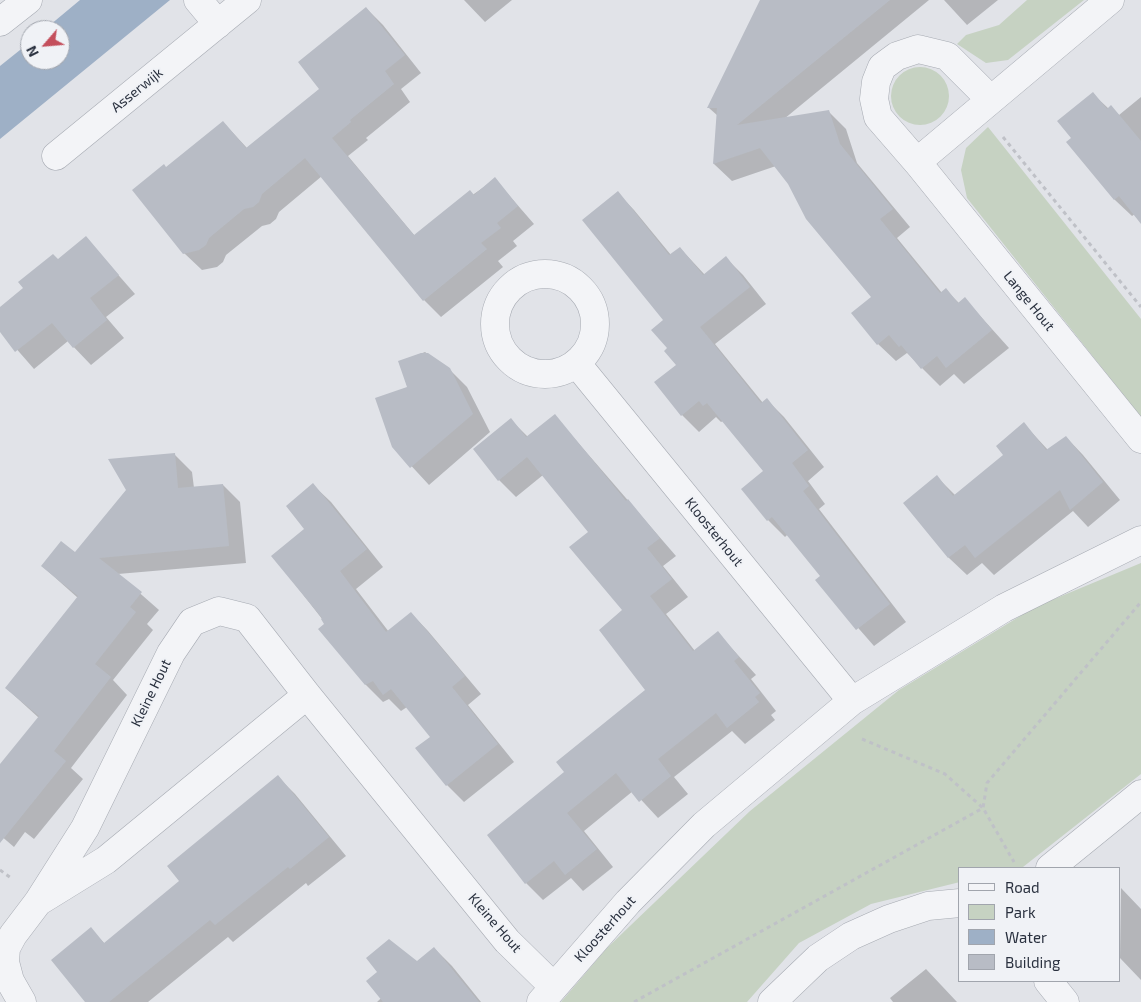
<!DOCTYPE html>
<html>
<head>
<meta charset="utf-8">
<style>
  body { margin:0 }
  #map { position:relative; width:1141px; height:1002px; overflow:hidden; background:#e1e3e8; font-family:"Exo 2",sans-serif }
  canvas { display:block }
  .legend { position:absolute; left:958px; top:867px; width:162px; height:115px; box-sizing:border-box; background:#f0f2f6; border:1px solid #a1a5ad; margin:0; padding:6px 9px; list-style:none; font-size:15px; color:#2a313f }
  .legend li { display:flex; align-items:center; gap:10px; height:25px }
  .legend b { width:25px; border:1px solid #a1a5ad }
  .north { position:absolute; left:20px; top:20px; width:50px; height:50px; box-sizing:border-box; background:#f0f2f6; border:1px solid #a1a5ad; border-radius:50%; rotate:243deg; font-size:14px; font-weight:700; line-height:20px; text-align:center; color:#2a313f }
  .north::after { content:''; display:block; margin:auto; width:18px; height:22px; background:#c44f5c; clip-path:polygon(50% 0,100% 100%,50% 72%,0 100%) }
</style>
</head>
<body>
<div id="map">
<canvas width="1141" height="1002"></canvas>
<ul class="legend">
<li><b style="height:6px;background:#f3f4f7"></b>Road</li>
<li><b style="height:14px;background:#c6d2c2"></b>Park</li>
<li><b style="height:14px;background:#9eb0c6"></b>Water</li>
<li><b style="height:14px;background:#b8bcc5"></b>Building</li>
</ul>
<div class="north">N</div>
</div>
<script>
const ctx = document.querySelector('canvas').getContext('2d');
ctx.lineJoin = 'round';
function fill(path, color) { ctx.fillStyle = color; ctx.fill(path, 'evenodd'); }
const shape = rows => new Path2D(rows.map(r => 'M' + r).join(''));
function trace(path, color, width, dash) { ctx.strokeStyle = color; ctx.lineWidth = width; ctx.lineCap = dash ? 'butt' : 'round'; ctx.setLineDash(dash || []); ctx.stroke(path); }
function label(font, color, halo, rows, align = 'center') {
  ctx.font = font + ' "Exo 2",sans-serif'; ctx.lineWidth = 4; ctx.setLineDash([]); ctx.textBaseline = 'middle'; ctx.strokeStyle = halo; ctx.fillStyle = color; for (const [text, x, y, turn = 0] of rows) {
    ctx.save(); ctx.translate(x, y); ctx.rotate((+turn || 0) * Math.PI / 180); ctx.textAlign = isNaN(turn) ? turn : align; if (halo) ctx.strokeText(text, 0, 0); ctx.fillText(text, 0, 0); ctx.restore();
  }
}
fill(shape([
  [1027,0,1084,0,1008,60,986,63,957,44,966,35,999,25],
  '891 96a29 29 0 1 1 58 0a29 29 0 1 1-58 0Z',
  [988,127,1141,319,1141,417,967,198,961,170,966,148],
  [1141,563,1141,774,1023,867,960,868,960,882,871,904,799,943,747,1002,561,1002,607,948,750,811,899,690,1035,607]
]), '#c6d2c2');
fill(shape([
  [80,0,170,0,0,139,0,66,30,42,30,60,60,60,60,30,44,30]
]), '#9eb0c6');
fill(shape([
  [464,0,512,0,485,22],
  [775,0,929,0,784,119,829,112,846,129,857,163,910,227,897,238,942,293,946,290,959,303,965,299,1009,348,964,384,954,374,940,386,907,353,896,361,878,344,872,297,776,166,732,181,714,164,718,116,709,108],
  [944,0,998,0,967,25],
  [366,8,383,25,421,73,401,89,410,102,366,138,368,140,348,156,415,236,495,179,534,224,513,241,517,246,498,261,503,267,441,317,424,300,322,176,279,212,276,219,270,224,262,226,226,255,223,262,217,267,202,270,184,253,166,168,223,122,247,148,320,89],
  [1093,94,1109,109,1111,107,1119,115,1141,97,1141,220,1135,214,1132,216,1115,200,1068,142,1073,138],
  [618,193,634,210,671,255,680,248,705,275,726,258,743,275,766,304,715,344,763,403,767,400,784,417,824,467,808,481,825,504,819,509,906,622,874,646,817,581,822,576,788,534,785,537,768,520,764,471,723,421,721,422,716,417,699,432,682,415,677,365,665,320],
  [86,238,135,294,106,317,124,338,91,365,68,341,34,369,0,330,0,309],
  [425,352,449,369,467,387,490,432,429,485,393,446,408,388,399,362],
  [555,416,676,556,663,566,688,597,666,614,695,651,718,633,756,675,751,679,776,711,771,715,775,720,745,744,732,731,674,777,688,794,658,818,633,791,584,831,613,867,583,891,571,878,543,900,526,883,565,773,647,690,624,611,590,532,543,475,516,497,499,480,511,420,528,437],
  [1024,424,1048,450,1066,437,1083,455,1120,500,1088,527,1073,511,994,575,982,563,967,575,949,558,905,503,937,477,955,495,1005,455],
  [175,455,192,472,194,488,223,485,240,502,246,563,118,574,159,610,147,624,153,630,113,680,127,695,71,768,83,779,34,839,25,832,14,847,0,835,0,766,39,718,6,688,78,598,42,566,75,554],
  [313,485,331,502,383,567,356,589,389,632,411,613,428,631,481,694,468,705,514,762,464,802,447,785,431,737,407,707,401,711,389,699,383,702,366,685,326,624,273,556,306,529],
  [278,777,295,794,346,856,308,886,306,883,233,942,228,937,148,1002,87,1002,91,929,105,944,181,881],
  [1121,888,1141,909,1141,980,1120,958],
  [434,948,452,966,481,1002,377,1002],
  [926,969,957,1002,893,1002,890,998]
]), '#0003');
fill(shape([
  [760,0,890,0,737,125,829,110,840,144,893,209,880,219,940,293,946,288,958,303,965,297,992,330,946,368,937,356,921,369,901,345,899,347,889,335,877,345,851,313,871,297,806,219,788,184,760,148,713,164,717,108,707,108],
  [366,7,405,55,385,71,394,84,350,120,351,122,332,138,414,235,470,190,474,195,495,177,518,206,497,223,501,228,481,243,487,249,423,301,305,158,262,194,259,202,253,207,244,209,209,238,206,245,199,250,183,254,132,190,164,164,166,167,223,121,246,148,319,89,298,62],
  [1093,92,1107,109,1111,105,1141,141,1141,224,1119,196,1114,200,1066,142,1071,138,1057,121],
  [618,191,669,255,680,247,703,275,726,256,750,287,700,327,761,403,767,398,808,450,792,463,809,486,803,491,890,604,856,630,815,580,820,576,772,517,767,521,741,489,763,471,707,403,703,406,699,401,681,416,654,382,676,365,664,351,667,348,651,330,663,320,582,220],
  [86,236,119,275,90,298,107,320,73,348,52,323,15,352,0,332,0,307,23,288,18,282,53,254,58,259],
  [421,353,428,353,450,368,473,414,410,468,392,447,375,398,407,387,398,361],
  [555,414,626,501,628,499,660,538,647,548,672,579,650,596,693,651,718,631,739,657,734,661,760,693,755,697,759,702,727,728,716,713,658,759,671,776,639,802,616,773,567,813,597,849,565,875,554,861,525,884,487,835,564,772,556,762,645,690,599,630,622,610,569,547,588,532,527,457,498,481,473,449,511,418,526,437],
  [1024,422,1046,450,1066,436,1103,482,1070,510,1060,490,975,558,965,545,948,558,903,503,937,475,953,496,1003,455,996,446],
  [175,453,178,488,223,484,229,546,99,558,142,592,130,607,136,612,95,664,111,677,54,751,66,761,0,843,0,764,39,716,5,688,78,596,41,566,61,541,75,552,126,490,108,459],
  [313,483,367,549,340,571,386,632,411,612,465,676,452,687,498,744,446,786,415,748,430,737,391,689,383,695,373,681,365,685,318,629,324,624,321,619,322,618,271,556,304,529,286,506],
  [278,775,329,837,290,869,288,867,215,925,210,920,109,1002,85,1002,51,960,91,927,104,943,179,881,167,866],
  [389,939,417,961,434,947,479,1002,383,1002,366,981,377,972,366,958]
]), '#b8bcc5');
const street = shape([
  [198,0,218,24],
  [1110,0,917,162,1141,439],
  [0,22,28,0],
  [56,156,247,0],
  [917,162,878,117,874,99,876,82,882,67,897,56,918,49,947,56,990,99],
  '495 324a50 50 0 1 1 100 0a50 50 0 1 1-100 0Z',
  [577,364,852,701],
  [1050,868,1141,794],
  [38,902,106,860,307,695,507,941,553,986],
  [1048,981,1065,1002],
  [22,1002,10,981,5,962,6,948,13,935,38,902,85,828,171,653,192,622,219,611,247,618,307,695],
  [541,1002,628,902,704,825,852,701,1004,608,1141,540],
  [772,1002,818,958,851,936,889,919,928,906,960,903]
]);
trace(street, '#a6aab2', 29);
trace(shape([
  [1003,137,1141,307],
  [862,739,945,774,983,808,1014,862],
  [0,870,11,878],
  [634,1002,983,808,987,783,1141,602]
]), '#bfc1c7', 3, [4, 4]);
trace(street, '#f3f4f7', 28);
label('14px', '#2a313f', '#f0f2f6', [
  ["Asserwijk",137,90,-39],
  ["Lange Hout",1029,301,51],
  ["Kloosterhout",714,532,51],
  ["Kleine Hout",151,693,-64],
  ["Kleine Hout",495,923,49],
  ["Kloosterhout",605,929,-48]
]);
</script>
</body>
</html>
